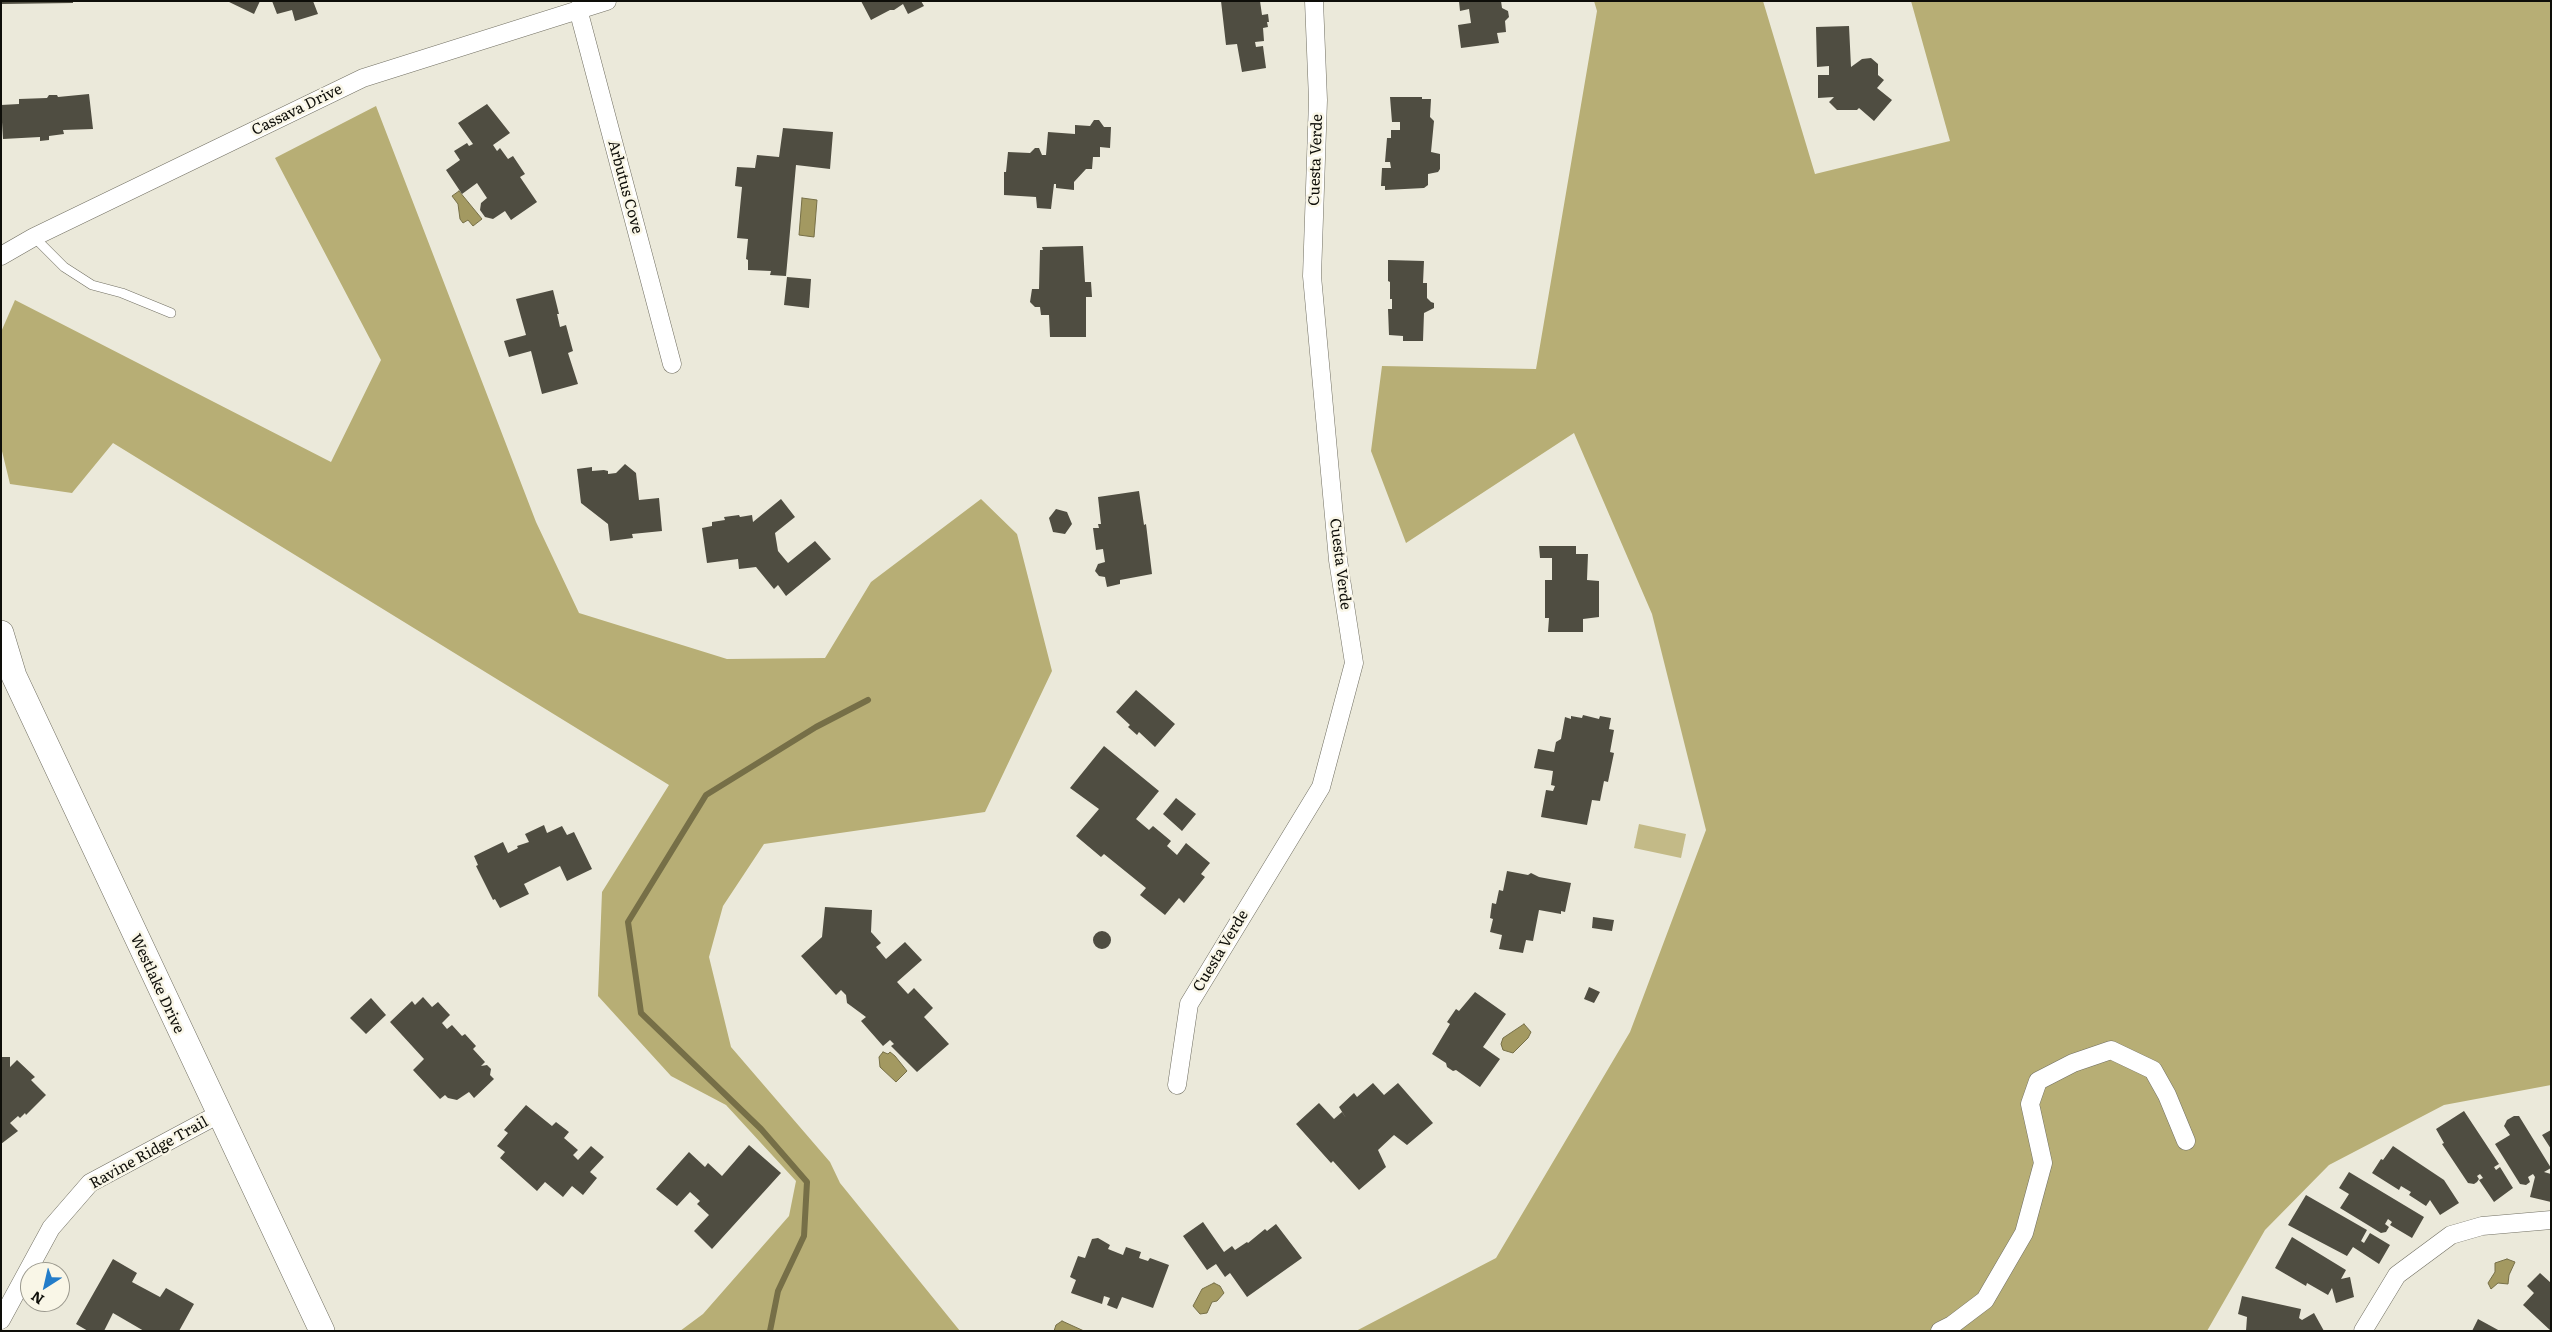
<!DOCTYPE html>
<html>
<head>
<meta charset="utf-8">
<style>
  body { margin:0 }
  #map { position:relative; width:2552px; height:1332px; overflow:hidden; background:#ebe9da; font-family:Literata,serif }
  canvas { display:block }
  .frame { position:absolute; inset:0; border:2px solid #0e0e09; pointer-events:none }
  .north { position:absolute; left:20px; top:1262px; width:50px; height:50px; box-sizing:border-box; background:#f9f6e7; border:1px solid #9b998e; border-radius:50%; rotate:215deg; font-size:14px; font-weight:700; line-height:20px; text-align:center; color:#0e0e09 }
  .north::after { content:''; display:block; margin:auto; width:18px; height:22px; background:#237cc9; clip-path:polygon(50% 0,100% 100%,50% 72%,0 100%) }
</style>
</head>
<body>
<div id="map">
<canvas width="2552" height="1332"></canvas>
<div class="frame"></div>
<div class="north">N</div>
</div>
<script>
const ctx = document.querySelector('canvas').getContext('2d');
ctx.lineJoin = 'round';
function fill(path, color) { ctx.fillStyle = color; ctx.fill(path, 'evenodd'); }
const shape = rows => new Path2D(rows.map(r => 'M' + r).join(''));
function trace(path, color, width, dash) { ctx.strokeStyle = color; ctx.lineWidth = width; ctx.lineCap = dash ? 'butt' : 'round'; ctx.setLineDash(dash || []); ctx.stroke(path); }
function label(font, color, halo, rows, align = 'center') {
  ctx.font = font + ' Literata,serif'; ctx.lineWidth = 5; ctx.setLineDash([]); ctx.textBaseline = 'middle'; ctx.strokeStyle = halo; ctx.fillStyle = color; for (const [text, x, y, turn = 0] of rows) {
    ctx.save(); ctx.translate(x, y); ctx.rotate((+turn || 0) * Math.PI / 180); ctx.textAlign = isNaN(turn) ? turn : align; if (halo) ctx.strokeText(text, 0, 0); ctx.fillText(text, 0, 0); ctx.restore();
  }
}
fill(shape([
  [1639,824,1686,834,1681,858,1634,848]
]), '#c3ba87');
fill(shape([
  [1594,1,1763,1,1815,174,1950,141,1911,1,2551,1,2551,1085,2444,1105,2329,1165,2265,1230,2207,1331,1356,1331,1496,1258,1630,1032,1706,830,1652,614,1574,433,1406,543,1371,451,1382,366,1536,369,1597,11],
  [376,106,536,522,579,613,727,659,825,658,871,582,981,499,1017,534,1052,671,985,812,764,844,723,906,709,957,731,1047,830,1162,840,1183,960,1331,680,1331,703,1314,789,1216,796,1181,726,1105,671,1076,598,996,602,892,669,785,113,443,72,493,10,484,1,447,1,332,15,300,331,462,381,360,275,158]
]), '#b7ae75');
const water = shape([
  [459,191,482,219,473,226,468,220,463,223,460,219,458,204,452,196,459,191],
  [802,198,817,200,814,237,799,235,802,198],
  [1524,1024,1531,1032,1528,1038,1513,1053,1503,1050,1501,1044,1503,1038,1524,1024],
  [883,1052,888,1054,890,1052,895,1056,907,1071,896,1082,880,1067,879,1057,883,1052],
  [2507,1259,2515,1262,2509,1275,2508,1284,2498,1283,2491,1289,2488,1283,2495,1272,2495,1263,2507,1259],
  [1214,1283,1220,1286,1224,1293,1217,1301,1212,1302,1207,1313,1200,1314,1193,1306,1202,1289,1214,1283],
  [1062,1321,1084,1331,1054,1331,1056,1325,1062,1321]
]);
fill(water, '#a39961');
trace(water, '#766f47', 1);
trace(shape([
  [770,1331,778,1291,804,1236,807,1182,761,1129,641,1013,628,922,706,795,816,727,868,700]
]), '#766f47', 6);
fill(shape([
  [1,1,73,1,73,3,1,4],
  [227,1,260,1,254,14],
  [272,1,313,1,318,14,295,21,292,10,277,14],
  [861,1,921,1,924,6,908,14,903,4,894,10,890,10,871,20],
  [1221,1,1260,1,1262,15,1268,14,1269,22,1267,22,1268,27,1263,28,1264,41,1255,42,1256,47,1263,46,1266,68,1242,72,1237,44,1226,45],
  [1459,1,1501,1,1502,8,1508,11,1509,17,1505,21,1506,32,1497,33,1499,43,1461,48,1458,25,1471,23,1469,9,1460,11],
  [1849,26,1851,67,1862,59,1871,58,1878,64,1878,75,1884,80,1877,88,1892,100,1874,121,1859,108,1857,110,1837,110,1829,102,1834,97,1818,98,1818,75,1829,75,1829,66,1817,67,1816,27],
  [89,94,93,129,63,130,64,134,49,136,49,140,40,141,40,137,3,139,1,105,19,104,19,99,47,98,49,95,57,95,58,97],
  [1390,97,1422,97,1422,99,1431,99,1430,117,1434,121,1431,152,1440,154,1440,169,1438,172,1428,174,1428,185,1424,188,1385,190,1385,186,1381,186,1382,168,1391,168,1390,162,1385,162,1387,138,1391,138,1391,130,1400,130,1400,122,1392,122],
  [487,104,510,133,493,145,497,151,500,148,508,159,513,156,525,174,520,177,537,202,511,220,505,211,493,219,485,217,480,210,481,203,487,198,477,183,462,194,446,170,460,160,454,151,467,143,469,146,473,144,458,123],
  [1094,120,1099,120,1104,127,1111,127,1110,148,1100,147,1100,157,1093,157,1092,169,1086,169,1074,182,1074,190,1056,188,1056,184,1054,184,1051,209,1037,208,1036,197,1004,195,1004,172,1006,172,1008,152,1030,153,1035,148,1039,148,1042,155,1046,155,1048,132,1075,134,1075,125,1090,126],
  [783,128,833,132,830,169,796,165,786,276,770,275,771,271,748,270,748,260,746,259,748,239,737,238,742,187,735,186,737,167,755,168,757,155,779,157],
  [1083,246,1085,282,1091,282,1092,297,1086,297,1086,337,1050,337,1049,315,1041,315,1040,307,1035,307,1030,302,1032,289,1039,289,1040,250,1043,250,1042,247],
  [1388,260,1424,261,1423,283,1427,283,1427,298,1431,302,1434,303,1434,308,1424,313,1423,341,1403,341,1403,336,1389,335,1388,309,1392,309,1392,299,1390,299,1390,282,1388,281],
  [787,277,811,279,809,308,784,305],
  [553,290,559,314,557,314,560,327,566,325,573,351,568,353,578,384,542,394,531,351,509,357,504,341,526,335,516,299],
  [625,464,636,473,639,500,659,498,662,531,632,534,633,538,610,541,608,524,581,503,577,469,592,467,592,471,604,470,608,471,608,474,616,473],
  [1139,491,1144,525,1146,524,1152,574,1120,580,1120,584,1107,587,1105,577,1099,576,1095,571,1098,564,1105,562,1103,549,1096,550,1093,528,1099,528,1098,524,1101,524,1098,497],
  [781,499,795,517,775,533,778,551,788,563,815,541,831,559,786,596,778,585,774,589,756,567,739,569,738,559,707,563,702,528,712,526,712,522,725,520,724,517,739,515,740,517,752,515,753,522],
  [1056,509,1067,512,1072,524,1065,534,1053,532,1049,518],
  [1539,546,1576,546,1576,554,1588,554,1587,580,1599,581,1599,617,1583,619,1583,632,1548,632,1549,618,1545,618,1545,580,1552,580,1552,558,1540,558],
  [1136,690,1175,724,1155,747,1139,732,1137,735,1128,727,1130,725,1116,712],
  [1583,715,1599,719,1600,716,1611,718,1609,729,1614,730,1610,752,1614,753,1608,782,1604,781,1600,801,1592,800,1587,825,1541,817,1546,790,1553,791,1555,786,1551,785,1553,771,1534,768,1538,749,1554,752,1556,742,1561,739,1565,717,1571,719,1571,716,1582,718],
  [1104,746,1159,791,1136,819,1149,830,1153,826,1171,841,1167,846,1177,855,1186,843,1210,863,1201,874,1205,877,1184,903,1179,898,1165,915,1140,895,1146,888,1104,854,1101,857,1076,836,1099,809,1070,788],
  [1176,798,1196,814,1182,831,1163,814],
  [544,825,547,833,562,826,567,835,574,832,592,869,567,881,560,866,524,884,529,894,500,908,495,899,493,900,476,866,478,865,474,856,503,842,508,853,518,848,517,846,529,842,525,834],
  [1507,871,1528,875,1531,873,1539,877,1571,883,1565,912,1561,911,1561,914,1539,910,1533,941,1526,940,1523,953,1499,949,1502,935,1490,932,1493,919,1490,918,1492,903,1496,904,1499,890,1503,891],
  [825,907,872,910,871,932,881,943,876,947,886,959,905,942,922,960,897,982,908,994,914,988,933,1008,924,1017,949,1044,917,1072,891,1046,894,1044,890,1040,883,1046,861,1021,866,1017,847,1003,846,995,841,990,836,995,801,956,822,937],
  [1593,917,1614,920,1612,931,1592,928],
  '1093 940a9 9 0 1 1 18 0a9 9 0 1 1-18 0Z',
  [1589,987,1600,992,1594,1003,1584,999],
  [1475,992,1506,1014,1483,1047,1500,1059,1480,1087,1456,1070,1453,1071,1447,1067,1446,1063,1432,1054,1450,1024,1447,1022,1456,1009,1459,1011],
  [423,997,432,1007,438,1002,450,1015,442,1023,447,1029,452,1025,462,1036,465,1034,476,1046,473,1049,485,1062,481,1066,487,1065,491,1069,490,1075,494,1079,474,1098,469,1092,457,1100,448,1098,445,1095,440,1099,413,1070,424,1059,390,1022,412,1001,415,1005],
  [371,998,386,1015,366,1034,350,1018],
  [1,1057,10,1057,10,1067,17,1060,35,1077,31,1080,46,1095,26,1115,25,1113,20,1118,18,1116,10,1123,18,1131,1,1144],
  [1373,1083,1384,1095,1398,1083,1433,1123,1407,1145,1394,1135,1378,1150,1386,1167,1359,1190,1333,1161,1331,1163,1296,1124,1319,1103,1334,1119,1342,1112,1346,1118,1339,1107,1354,1093,1357,1097],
  [526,1105,552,1126,556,1122,569,1132,564,1138,578,1150,573,1155,578,1160,591,1146,604,1157,590,1172,597,1178,583,1195,572,1186,563,1197,545,1182,537,1191,500,1158,505,1152,497,1146,508,1133,504,1130],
  [2464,1111,2499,1164,2494,1167,2496,1170,2500,1167,2513,1188,2494,1202,2479,1180,2483,1178,2480,1174,2477,1176,2479,1179,2477,1182,2474,1184,2468,1183,2442,1144,2444,1143,2436,1129],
  [2514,1116,2519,1116,2551,1168,2544,1172,2551,1174,2551,1202,2530,1197,2535,1177,2533,1174,2528,1177,2530,1182,2526,1185,2520,1184,2495,1144,2510,1135,2504,1126,2507,1120],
  [2551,1130,2551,1149,2542,1135],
  [749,1145,781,1173,712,1249,694,1231,709,1215,697,1204,700,1201,690,1192,677,1206,656,1189,689,1152,705,1167,708,1163,722,1176],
  [2393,1146,2444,1180,2459,1203,2440,1215,2430,1200,2426,1206,2409,1195,2411,1192,2401,1186,2399,1190,2372,1173,2381,1159,2383,1160],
  [2349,1172,2424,1217,2412,1238,2390,1225,2392,1222,2388,1219,2385,1224,2389,1227,2386,1232,2381,1233,2340,1208,2349,1194,2339,1188],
  [2306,1195,2367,1230,2361,1241,2364,1243,2370,1233,2390,1245,2379,1264,2353,1247,2347,1256,2288,1225],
  [1203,1222,1224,1252,1232,1246,1235,1250,1247,1242,1248,1243,1265,1229,1267,1231,1276,1224,1302,1258,1247,1297,1230,1273,1225,1277,1216,1264,1207,1270,1183,1236],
  [2292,1237,2346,1270,2341,1279,2350,1277,2354,1297,2336,1303,2332,1288,2328,1295,2307,1283,2306,1286,2275,1268],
  [1098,1238,1110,1245,1108,1249,1123,1255,1126,1247,1141,1252,1139,1258,1148,1261,1150,1258,1169,1265,1153,1308,1122,1297,1117,1309,1107,1305,1110,1298,1104,1296,1102,1304,1071,1293,1076,1280,1070,1277,1078,1256,1085,1258,1092,1239],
  [113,1259,137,1273,132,1282,160,1297,166,1288,194,1304,179,1331,144,1331,113,1313,104,1331,88,1331,76,1324],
  [2540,1273,2551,1283,2551,1331,2523,1305,2534,1293,2527,1286],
  [2242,1296,2301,1309,2299,1318,2302,1320,2314,1313,2324,1331,2246,1331,2247,1317,2238,1314],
  [2478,1319,2500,1331,2472,1331]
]), '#4f4d41');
const lane = shape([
  [34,237,64,267,92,285,122,293,171,313]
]);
const street = shape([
  [578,9,672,364],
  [1,256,34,237,363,78,607,1],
  [1177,1085,1189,1004,1321,787,1354,663,1338,560,1312,276,1318,100,1314,1],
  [1,1320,51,1228,90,1183,219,1114],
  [1940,1331,1952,1325,1985,1300,2024,1233,2043,1163,2030,1104,2038,1081,2073,1063,2111,1050,2153,1070,2167,1095,2186,1141],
  [2363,1331,2397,1275,2451,1235,2482,1226,2551,1220]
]);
const secondary = shape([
  [1,633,14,676,322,1331]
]);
trace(lane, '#716f62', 10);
trace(street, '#716f62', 19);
trace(secondary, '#716f62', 26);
trace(lane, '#fff', 9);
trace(street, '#fff', 18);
trace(secondary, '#fff', 25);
label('15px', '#0e0e09', '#f9f6e7', [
  ["Cassava Drive",297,110,-26],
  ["Cuesta Verde",1316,160,-88],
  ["Arbutus Cove",625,187,75],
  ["Cuesta Verde",1340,564,83],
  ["Cuesta Verde",1221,951,-59],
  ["Westlake Drive",157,984,65],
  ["Ravine Ridge Trail",149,1153,-29]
]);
</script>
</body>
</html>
